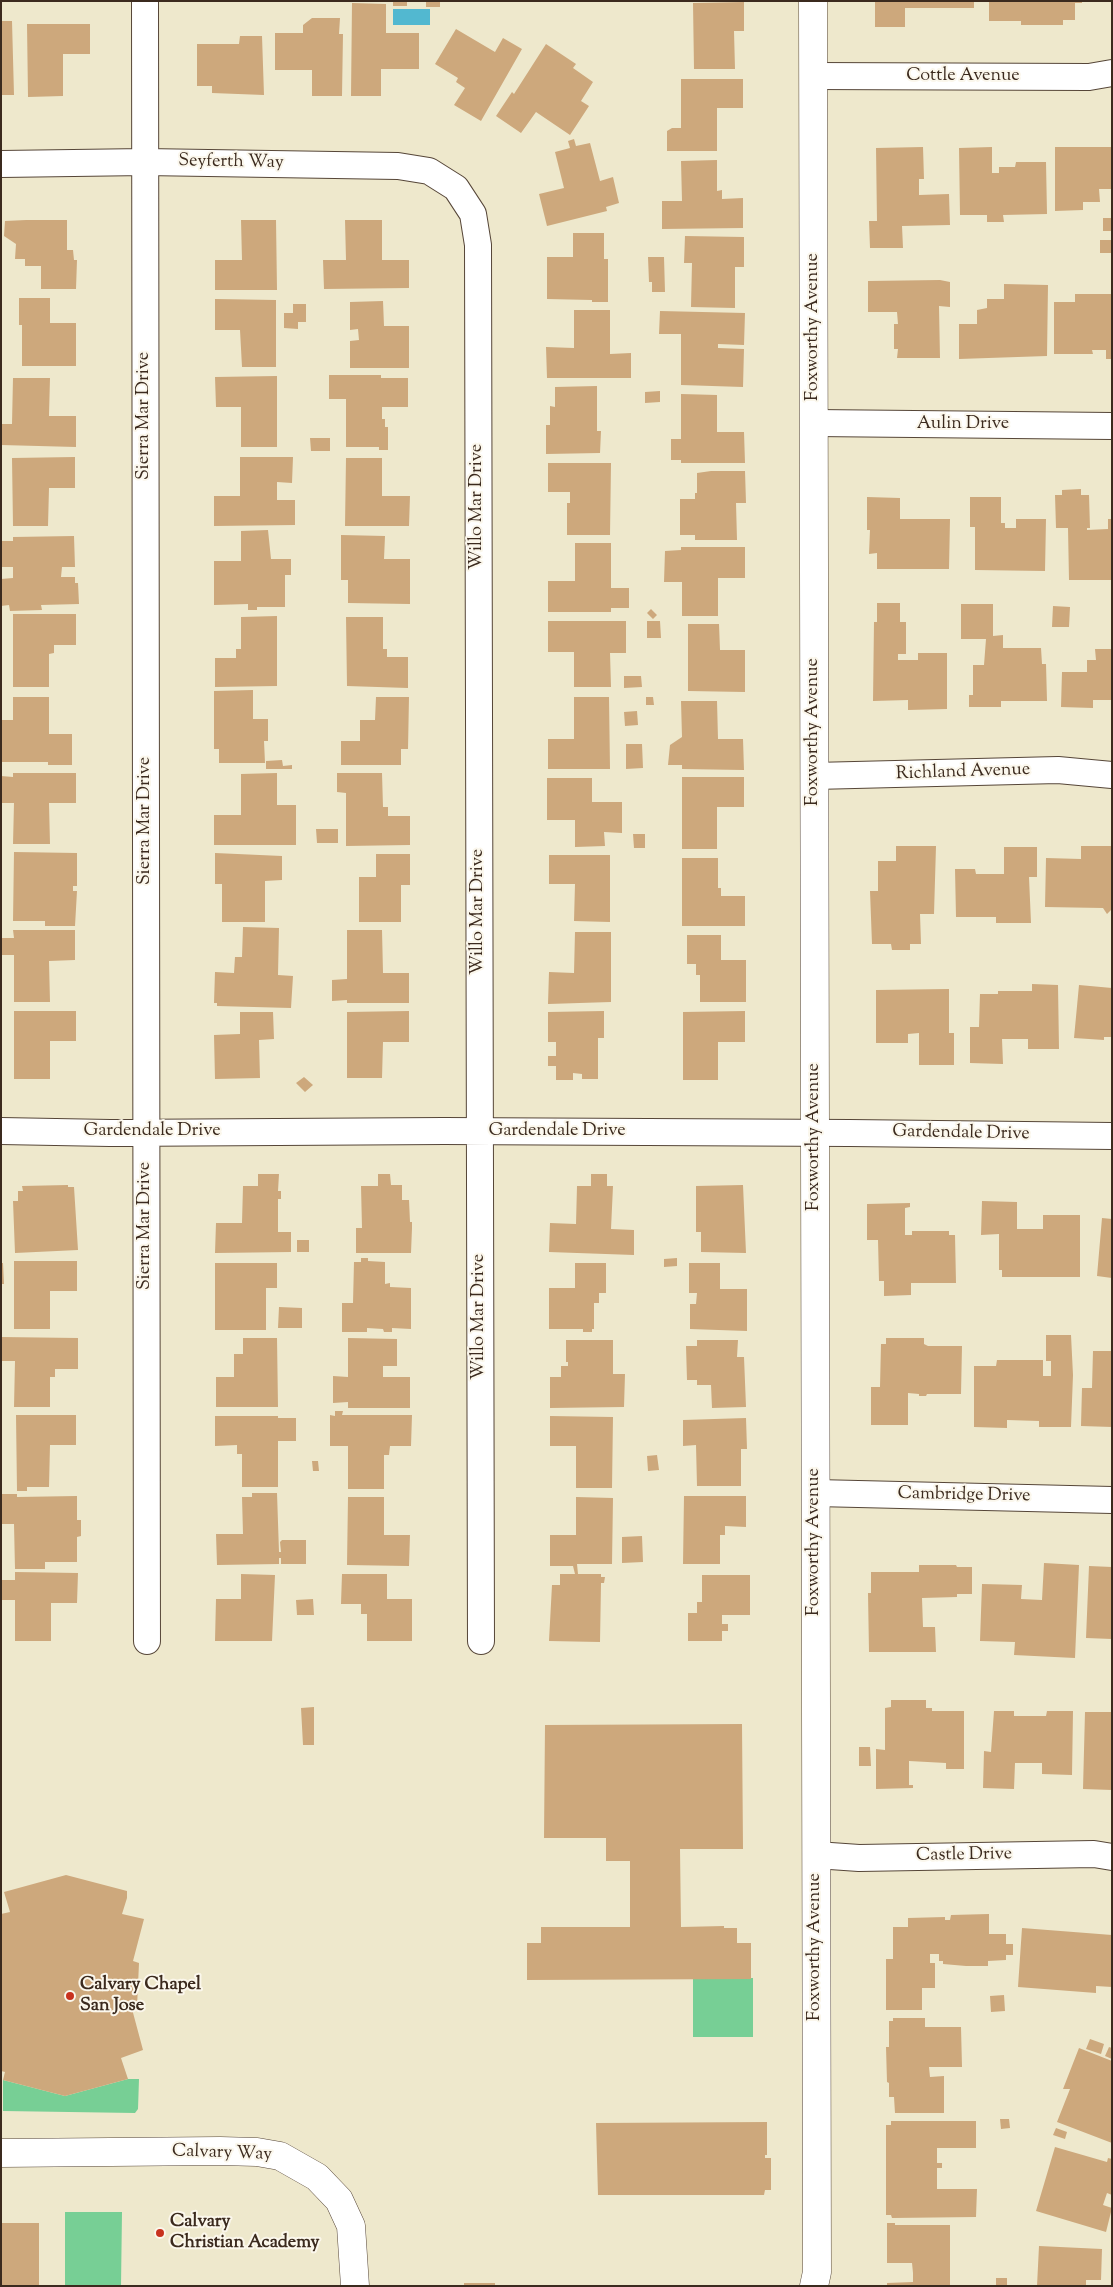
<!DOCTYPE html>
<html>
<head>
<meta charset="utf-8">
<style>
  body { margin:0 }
  #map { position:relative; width:1113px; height:2287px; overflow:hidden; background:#eee8cc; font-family:"Sorts Mill Goudy",serif }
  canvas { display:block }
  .frame { position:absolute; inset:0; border:2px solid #3b2a1e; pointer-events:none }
</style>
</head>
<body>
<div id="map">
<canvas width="1113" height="2287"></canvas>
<div class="frame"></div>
</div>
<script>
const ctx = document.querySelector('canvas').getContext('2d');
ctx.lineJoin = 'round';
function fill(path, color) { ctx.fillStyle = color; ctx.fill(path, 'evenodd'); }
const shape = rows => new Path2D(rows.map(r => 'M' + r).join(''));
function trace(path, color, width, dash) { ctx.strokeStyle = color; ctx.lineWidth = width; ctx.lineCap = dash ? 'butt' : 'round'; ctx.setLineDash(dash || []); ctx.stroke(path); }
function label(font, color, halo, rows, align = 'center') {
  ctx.font = font + ' "Sorts Mill Goudy",serif'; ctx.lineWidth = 4; ctx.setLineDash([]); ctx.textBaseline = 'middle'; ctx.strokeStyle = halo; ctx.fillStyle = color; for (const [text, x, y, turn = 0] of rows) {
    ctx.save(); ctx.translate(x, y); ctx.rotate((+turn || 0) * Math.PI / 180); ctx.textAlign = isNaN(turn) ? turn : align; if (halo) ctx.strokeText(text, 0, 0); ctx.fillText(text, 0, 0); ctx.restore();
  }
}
fill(shape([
  [693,1978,753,1978,753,2037,693,2037],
  [128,2079,139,2079,138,2109,135,2113,3,2111,3,2080,65,2096],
  [65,2212,122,2212,121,2286,65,2286]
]), '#77cf95');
fill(shape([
  [393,9,430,9,430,25,393,25]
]), '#52b8d0');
fill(shape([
  [393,1,407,1,407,6,393,6],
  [426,1,440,1,440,7,426,7],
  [875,1,974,1,974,8,905,8,905,27,875,27],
  [989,1,1082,1,1082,3,1075,3,1075,20,1063,20,1063,25,1021,25,1021,21,989,21],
  [744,2,744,31,734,31,735,69,694,69,693,3],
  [352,3,386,4,386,33,419,33,419,69,381,69,381,96,351,96],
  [312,18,340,18,339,34,343,34,342,96,312,96,312,70,275,70,275,33,303,33,303,25],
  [1,21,12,21,14,95,1,95],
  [27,24,90,24,90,54,63,54,63,96,28,97],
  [456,29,495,52,503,38,522,49,481,121,454,105,465,88,456,82,458,78,435,64],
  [240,36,262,36,264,95,212,93,212,86,197,86,197,44,239,44],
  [546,44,576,64,573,68,593,82,581,101,589,106,570,135,536,112,521,133,496,116,512,92,514,94],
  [681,79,743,79,743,108,717,108,717,151,667,151,667,131,672,128,681,128],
  [574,139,576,146,590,143,600,181,613,177,619,203,606,207,607,211,547,226,539,194,564,188,555,152,570,148,568,141],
  [923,147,924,179,919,179,919,195,949,194,950,225,902,226,903,248,870,248,869,221,877,221,876,148],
  [992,147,992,173,999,173,999,167,1015,167,1016,162,1046,162,1047,214,1003,215,1004,222,987,222,987,215,960,215,959,148],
  [1055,147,1112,147,1112,189,1099,189,1100,202,1083,202,1083,210,1055,211],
  [717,160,717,191,722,190,722,199,743,198,743,228,662,229,662,201,682,201,681,161],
  [1103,218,1112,218,1112,231,1103,231],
  [26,220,67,220,67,250,73,250,74,260,77,260,76,289,41,289,41,266,25,266,25,259,15,259,16,244,4,236,5,221],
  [241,220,276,220,277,290,215,290,215,260,242,260],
  [345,220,382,220,382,260,409,260,409,288,324,289,323,260,346,260],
  [573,233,604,233,604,259,608,259,608,302,592,302,592,300,547,299,547,257,573,257],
  [685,236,744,237,744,267,735,267,735,308,691,307,692,263,684,263],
  [1100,240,1112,240,1112,253,1100,253],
  [648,257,664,257,665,292,652,292,652,282,649,282],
  [868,281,940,280,950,282,950,307,939,306,940,358,897,358,898,349,894,349,894,324,898,324,897,312,868,312],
  [1004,284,1048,285,1047,356,959,359,959,324,977,324,977,310,987,308,987,299,1004,299],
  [1075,294,1112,294,1112,359,1106,359,1106,350,1092,350,1093,354,1054,354,1054,302,1075,302],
  [19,298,50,298,50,323,76,323,76,366,22,366,22,325,19,325],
  [215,299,276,300,276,367,242,367,240,330,215,330],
  [383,301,384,326,409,326,409,368,350,368,350,341,359,340,358,329,350,330,350,302],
  [293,304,306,304,306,322,298,322,298,329,284,328,284,313,293,313],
  [574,310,610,310,610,354,631,353,631,378,547,378,546,347,574,348],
  [660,311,745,313,744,345,718,344,718,348,744,349,743,387,681,385,681,334,659,334],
  [329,375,381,375,381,378,408,378,408,407,382,407,382,419,385,419,385,427,388,427,388,450,379,450,379,447,346,447,346,399,329,399],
  [277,376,277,447,241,447,241,407,216,407,215,377],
  [13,378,50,378,49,416,76,416,76,447,1,445,1,424,12,424],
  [597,386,597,431,601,431,600,453,546,454,546,425,550,425,550,406,555,407,555,387],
  [660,391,660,402,645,403,645,392],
  [681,394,717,395,717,432,744,432,745,463,681,463,681,460,671,460,671,439,681,439],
  [310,438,330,438,330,451,311,451],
  [75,457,75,488,49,488,48,526,13,526,12,458],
  [240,457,293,457,292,483,277,482,277,500,295,500,295,525,214,526,214,496,240,496],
  [346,458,382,458,382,496,410,496,409,526,345,526],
  [548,463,611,463,610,535,567,535,567,503,570,503,570,492,548,492],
  [711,471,745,471,746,503,736,503,737,540,695,540,695,535,680,535,680,499,695,499,695,493,697,493,697,473],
  [1081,489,1081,495,1089,495,1090,528,1087,528,1087,530,1108,529,1108,519,1112,519,1112,580,1069,580,1068,528,1056,528,1055,495,1062,495,1062,490],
  [867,497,900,498,900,519,950,519,949,569,877,569,877,553,869,554,870,530,867,530],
  [970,497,1001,497,1001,523,1005,523,1005,528,1016,528,1016,519,1046,519,1045,571,975,570,975,527,970,527],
  [268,530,271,559,291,559,291,575,285,575,285,607,257,607,257,610,248,610,248,604,214,605,214,561,241,561,241,531],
  [341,535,385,536,384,559,410,559,410,604,348,603,348,580,341,580],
  [74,536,75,567,62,567,61,577,75,577,75,583,78,583,79,604,41,605,42,610,10,611,9,605,1,606,1,579,13,578,13,567,1,567,1,541,13,541,13,537],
  [575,543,611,543,611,588,629,588,629,608,611,608,611,612,548,612,548,581,575,581],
  [681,547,745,547,745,578,718,578,718,616,682,616,682,582,664,582,665,551,681,550],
  [877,603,900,603,900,622,906,622,906,654,898,654,898,660,918,660,918,653,947,653,947,709,908,710,908,700,873,701,874,622,877,622],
  [961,604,993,604,993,636,1003,635,1003,648,1041,648,1042,664,1046,664,1047,701,1001,701,1001,707,969,707,969,695,973,695,973,665,984,665,986,639,961,639],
  [1053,606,1070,607,1069,627,1052,627],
  [651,609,657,615,653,619,647,613],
  [13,614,76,614,76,645,54,645,54,653,49,654,49,687,13,687],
  [277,616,277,686,215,687,215,658,236,658,236,649,241,649,241,617],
  [346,617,383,617,383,649,387,649,387,657,408,657,408,688,347,686],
  [548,621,626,621,626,653,610,653,611,687,574,687,574,652,548,652],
  [647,621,660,621,661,638,647,638],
  [688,624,719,624,720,650,745,650,745,692,688,691],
  [1095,649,1112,649,1112,700,1093,700,1093,708,1061,707,1062,672,1087,672,1087,660,1096,660],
  [624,676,641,676,642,687,624,688],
  [253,690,253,719,268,719,268,741,264,741,265,763,219,763,219,749,214,749,214,691],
  [13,697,49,697,49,734,72,734,72,765,48,765,48,762,1,762,1,720,13,720],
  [376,697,409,697,408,749,401,749,401,765,341,765,341,741,360,741,360,720,375,720],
  [574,697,609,697,610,769,548,769,548,739,574,739],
  [646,697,653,697,654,705,646,705],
  [681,701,717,701,718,739,743,739,744,770,682,769,682,765,668,765,670,745,682,737],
  [637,711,638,725,625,726,624,712],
  [626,744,642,744,643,768,626,769],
  [282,760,283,766,292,765,292,769,266,769,266,761],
  [13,773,76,773,76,803,49,803,50,844,13,844,14,803,1,803,1,776,13,777],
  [277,773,277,805,296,805,296,845,214,845,214,815,241,815,241,774],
  [337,773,382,773,383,807,388,807,388,816,410,816,410,845,346,846,346,793,337,792],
  [682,777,744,777,744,807,717,807,717,849,682,849],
  [547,778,592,778,592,802,622,802,622,833,604,832,605,846,575,847,575,820,547,820],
  [316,829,338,829,338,843,317,843],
  [633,834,645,834,645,848,634,848],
  [896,846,936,846,934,914,920,914,921,944,910,944,910,950,892,950,891,944,872,944,870,891,878,891,878,861,896,861],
  [1081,846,1112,846,1112,909,1107,914,1103,908,1045,907,1046,858,1081,859],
  [1004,847,1037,847,1037,877,1029,877,1031,923,996,923,996,917,956,917,955,869,975,869,976,874,1004,874],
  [14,852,77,853,77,886,73,886,73,891,77,891,75,926,45,926,45,921,13,921],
  [215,853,282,856,282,880,265,881,265,922,222,922,222,884,215,884],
  [376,854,410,854,410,885,401,885,401,922,359,922,359,877,376,877],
  [549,855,610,855,610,922,574,921,575,884,549,884],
  [682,858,718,858,718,888,721,888,721,896,745,896,745,926,682,926],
  [243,927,279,928,278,975,293,976,291,1008,217,1006,217,1003,214,1003,215,972,234,973,235,957,242,957],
  [13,930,75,930,75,960,49,961,50,1002,14,1002,14,955,1,955,1,938,14,938],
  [347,930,382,930,383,973,409,973,409,1003,347,1003,347,1000,332,1001,332,980,347,979],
  [575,932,611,932,611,1002,548,1004,549,972,574,973],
  [687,935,721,935,721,960,746,960,746,1002,700,1002,700,975,696,975,696,964,687,964],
  [1032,984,1058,985,1059,1049,1028,1049,1028,1039,1002,1039,1003,1064,970,1063,970,1027,979,1027,980,994,998,994,998,991,1032,991],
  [1079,985,1112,988,1112,1037,1104,1037,1104,1040,1074,1038],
  [949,989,949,1033,954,1033,954,1065,919,1065,919,1033,908,1034,908,1043,876,1043,876,990],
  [14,1011,76,1011,76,1041,50,1041,50,1079,14,1079],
  [409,1011,409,1042,383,1042,382,1078,347,1078,347,1012],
  [604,1011,604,1038,598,1038,598,1079,582,1079,582,1074,573,1073,573,1080,556,1080,556,1066,548,1066,548,1056,556,1056,556,1042,548,1042,548,1012],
  [745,1011,745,1042,718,1042,718,1080,683,1080,683,1012],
  [240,1012,273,1012,274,1039,259,1040,260,1078,215,1079,214,1035,240,1034],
  [304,1077,313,1085,305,1092,296,1083],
  [258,1174,279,1174,278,1191,281,1191,281,1199,278,1199,278,1232,291,1232,291,1252,215,1253,216,1223,242,1223,243,1186,258,1186],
  [378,1174,390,1174,391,1185,402,1185,402,1200,409,1200,410,1222,412,1222,412,1228,411,1253,356,1253,356,1228,362,1228,361,1186,378,1186],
  [591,1174,607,1174,607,1186,613,1186,611,1229,634,1230,634,1255,549,1252,550,1223,576,1224,577,1186,591,1186],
  [68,1185,68,1187,74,1187,78,1250,15,1253,13,1201,18,1201,18,1191,23,1191,22,1186],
  [743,1185,746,1253,701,1252,701,1232,696,1232,696,1186],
  [982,1201,1017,1202,1017,1229,1043,1229,1043,1215,1080,1215,1080,1277,1002,1277,1002,1270,999,1270,999,1234,981,1235],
  [910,1203,910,1207,905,1208,905,1235,912,1235,912,1231,949,1231,949,1235,955,1235,956,1283,911,1283,911,1295,884,1296,884,1281,879,1281,878,1240,867,1240,867,1204],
  [1102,1218,1112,1219,1112,1278,1097,1276],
  [297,1240,309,1240,309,1252,297,1252],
  [361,1258,368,1258,368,1261,385,1262,385,1284,390,1283,390,1287,411,1288,411,1329,392,1328,392,1332,384,1332,383,1329,367,1328,367,1332,342,1332,342,1303,353,1303,354,1262,361,1262],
  [677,1258,677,1266,664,1267,664,1259],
  [14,1261,77,1261,77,1291,50,1291,50,1329,14,1329],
  [1,1263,3,1263,4,1284,1,1284],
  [215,1263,277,1263,277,1288,266,1288,266,1330,215,1330],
  [575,1263,606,1263,606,1293,599,1293,599,1303,594,1303,594,1329,592,1329,592,1332,583,1332,583,1329,549,1329,549,1288,575,1288],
  [689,1263,720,1263,720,1289,747,1289,747,1331,690,1329,690,1304,696,1304,697,1293,689,1293],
  [279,1307,302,1308,302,1328,278,1328],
  [1046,1335,1071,1335,1073,1375,1071,1427,1039,1427,1039,1421,1007,1420,1007,1428,974,1427,974,1366,996,1366,997,1360,1043,1360,1043,1376,1051,1376,1051,1361,1046,1361],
  [1,1337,78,1338,78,1369,55,1369,55,1377,50,1377,50,1407,14,1407,15,1361,1,1361],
  [243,1338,277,1338,278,1407,216,1407,216,1377,234,1377,234,1354,243,1354],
  [348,1338,397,1339,397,1366,383,1366,383,1377,410,1377,410,1408,348,1408,348,1402,333,1403,333,1376,348,1377],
  [886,1338,924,1338,924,1344,928,1346,962,1346,961,1394,927,1394,926,1396,919,1396,919,1394,908,1393,908,1425,871,1425,871,1387,880,1387,881,1344,886,1344],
  [566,1340,613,1340,613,1374,625,1374,624,1407,550,1408,550,1377,561,1377,561,1366,568,1366,568,1362,566,1362],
  [697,1340,738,1340,737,1357,744,1357,746,1407,712,1408,711,1385,697,1385,697,1380,687,1380,686,1346,697,1346],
  [1093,1351,1112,1351,1112,1427,1081,1426,1082,1388,1092,1388],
  [335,1411,343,1411,342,1415,412,1415,411,1446,390,1446,389,1455,384,1455,384,1489,348,1489,348,1446,330,1446,330,1415,335,1416],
  [16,1415,76,1415,76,1445,50,1445,49,1487,27,1487,27,1491,17,1491],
  [215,1416,278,1416,278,1418,296,1418,296,1441,278,1441,278,1487,242,1487,242,1454,237,1454,237,1445,215,1446],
  [550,1416,613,1417,612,1488,576,1488,576,1446,550,1446],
  [746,1418,747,1449,741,1449,741,1486,697,1486,696,1445,683,1446,683,1420],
  [657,1455,659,1470,648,1471,647,1456],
  [312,1461,318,1461,319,1471,313,1471],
  [252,1493,277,1493,279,1552,281,1552,280,1542,282,1540,306,1540,306,1564,281,1564,281,1558,279,1558,279,1564,217,1565,216,1534,243,1534,242,1497,252,1497],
  [1,1494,17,1494,17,1497,77,1496,77,1520,81,1520,81,1536,77,1537,77,1562,45,1562,45,1569,15,1569,14,1524,1,1524],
  [684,1496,746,1496,746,1527,725,1526,725,1535,720,1535,720,1564,683,1564],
  [348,1497,384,1497,384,1535,410,1535,409,1566,347,1565],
  [576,1497,613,1498,612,1564,577,1564,578,1574,601,1574,601,1577,605,1577,604,1583,601,1583,600,1642,549,1641,552,1585,560,1585,560,1574,575,1574,573,1566,550,1566,550,1535,576,1535],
  [642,1536,643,1562,622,1563,622,1537],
  [1044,1563,1079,1565,1075,1658,1014,1655,1015,1642,980,1641,982,1584,1022,1585,1021,1599,1042,1600],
  [919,1565,956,1565,957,1567,972,1567,972,1594,957,1594,957,1597,922,1598,923,1627,935,1627,936,1652,869,1652,868,1593,871,1593,871,1572,919,1572],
  [1089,1566,1112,1567,1112,1639,1086,1638],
  [15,1572,78,1573,77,1603,51,1603,51,1641,15,1641,15,1600,1,1600,1,1580,15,1580],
  [241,1574,275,1575,272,1641,215,1641,216,1599,241,1599],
  [342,1574,387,1574,387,1599,412,1599,412,1641,367,1641,367,1614,361,1614,361,1604,341,1604],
  [702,1575,750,1575,750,1615,722,1615,722,1624,728,1624,728,1631,722,1631,722,1641,688,1641,688,1613,697,1613,697,1602,702,1602],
  [313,1599,314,1615,297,1615,296,1600],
  [891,1700,926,1700,926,1708,932,1708,932,1711,964,1711,964,1769,946,1769,946,1763,909,1761,909,1785,913,1785,913,1788,876,1789,876,1749,885,1750,885,1708,891,1707],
  [314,1707,314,1745,303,1745,301,1708],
  [994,1711,1014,1711,1014,1716,1046,1716,1047,1711,1073,1711,1072,1775,1042,1774,1042,1763,1015,1763,1014,1789,983,1788,984,1751,991,1752],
  [1085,1712,1112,1712,1112,1790,1083,1789],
  [742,1724,743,1849,680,1849,681,1927,724,1926,724,1928,737,1928,737,1943,751,1943,751,1979,527,1980,527,1943,541,1943,541,1927,630,1927,630,1861,606,1861,606,1838,544,1838,545,1725],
  [859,1747,870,1747,871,1766,859,1766],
  [66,1875,127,1891,127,1898,122,1914,144,1919,133,1961,139,1963,137,2007,132,2009,143,2050,121,2058,128,2079,65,2096,3,2080,5,2072,1,2071,1,1914,10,1912,4,1892],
  [989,1914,989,1934,1006,1934,1006,1944,1013,1944,1013,1955,1006,1955,1006,1960,988,1961,988,1966,966,1966,943,1964,943,1961,939,1961,939,1954,930,1954,930,1963,935,1963,935,1988,922,1988,922,2010,886,2010,886,1959,893,1959,893,1927,908,1927,908,1918,945,1917,945,1920,950,1920,951,1915],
  [1022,1928,1112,1935,1112,1987,1096,1986,1096,1993,1018,1987],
  [1004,1995,1005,2011,991,2012,990,1996],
  [893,2018,925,2018,925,2027,961,2027,962,2067,929,2067,930,2077,944,2076,944,2113,895,2113,894,2097,889,2097,889,2083,887,2082,886,2047,889,2047,889,2021,893,2021],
  [1090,2039,1104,2044,1101,2054,1086,2049],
  [1109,2047,1112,2048,1112,2059,1105,2056],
  [1079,2048,1112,2061,1112,2143,1057,2122,1070,2089,1063,2089],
  [1000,2119,1009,2119,1010,2128,1001,2129],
  [891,2121,976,2121,976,2148,937,2148,937,2163,942,2163,942,2168,937,2168,937,2189,977,2189,976,2217,892,2218,891,2215,886,2215,886,2125,891,2125],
  [767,2122,767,2155,765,2155,765,2158,771,2158,771,2190,765,2190,764,2195,598,2195,596,2123],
  [1056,2128,1067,2132,1065,2139,1053,2135],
  [1055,2147,1107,2162,1108,2158,1112,2159,1112,2195,1107,2193,1103,2205,1112,2208,1106,2232,1036,2211],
  [1,2223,39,2223,39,2286,1,2286],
  [887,2223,895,2223,895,2225,950,2225,950,2286,887,2286,887,2283,913,2282,913,2273,912,2263,887,2263],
  [1039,2246,1102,2249,1101,2280,1086,2280,1086,2286,1037,2286],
  [996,2278,1007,2278,1007,2286,996,2286],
  [464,2283,495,2283,495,2286,464,2286]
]), '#cda87c');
const minor = shape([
  [145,1,147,1641],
  [814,76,1089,77,1112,73],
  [1,164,145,162,398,166,429,171,456,188,473,214,478,245,481,1641],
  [815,423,1112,426],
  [814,776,1058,770,1112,775],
  [1,1131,110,1133,444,1131,850,1133,1112,1136],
  [816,1493,1112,1500],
  [816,1855,859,1858,1094,1854,1112,1857]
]);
const tertiary = shape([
  [813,1,817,2272,814,2286]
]);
const primary = shape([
  [1,2153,220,2151,257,2152,280,2156,317,2177,339,2200,351,2226,355,2286]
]);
trace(minor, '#564638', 28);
trace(tertiary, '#564638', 29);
trace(primary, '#564638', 29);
trace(minor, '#fff', 26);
trace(tertiary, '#fff', 28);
trace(primary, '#fff', 28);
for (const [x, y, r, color] of [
  [70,1996,5,"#c8321e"],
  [160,2233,5,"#c8321e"]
]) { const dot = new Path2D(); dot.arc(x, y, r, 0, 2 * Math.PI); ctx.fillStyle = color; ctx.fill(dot); trace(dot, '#fbf7ec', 2); }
label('18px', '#3b2a1e', '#fbf7ec', [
  ["Cottle Avenue",963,77],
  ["Seyferth Way",231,163,1],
  ["Foxworthy Avenue",814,327,-90],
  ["Sierra Mar Drive",145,416,-90],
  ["Aulin Drive",963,425],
  ["Willo Mar Drive",478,507,-90],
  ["Foxworthy Avenue",814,732,-90],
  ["Richland Avenue",963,773,-2],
  ["Sierra Mar Drive",146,821,-90],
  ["Willo Mar Drive",479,912,-90],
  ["Gardendale Drive",152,1132],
  ["Gardendale Drive",557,1132],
  ["Gardendale Drive",961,1134,1],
  ["Foxworthy Avenue",815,1137,-90],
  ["Sierra Mar Drive",146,1226,-90],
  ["Willo Mar Drive",480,1317,-90],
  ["Cambridge Drive",964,1496,1],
  ["Foxworthy Avenue",815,1542,-90],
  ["Castle Drive",964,1856,-1],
  ["Foxworthy Avenue",816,1947,-90],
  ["Calvary Way",222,2154,2]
]);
label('bold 18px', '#3b2a1e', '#fbf7ec', [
  ["Calvary Chapel",80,1986],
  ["San Jose",80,2007],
  ["Calvary",170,2223],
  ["Christian Academy",170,2244]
], 'left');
</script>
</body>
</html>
